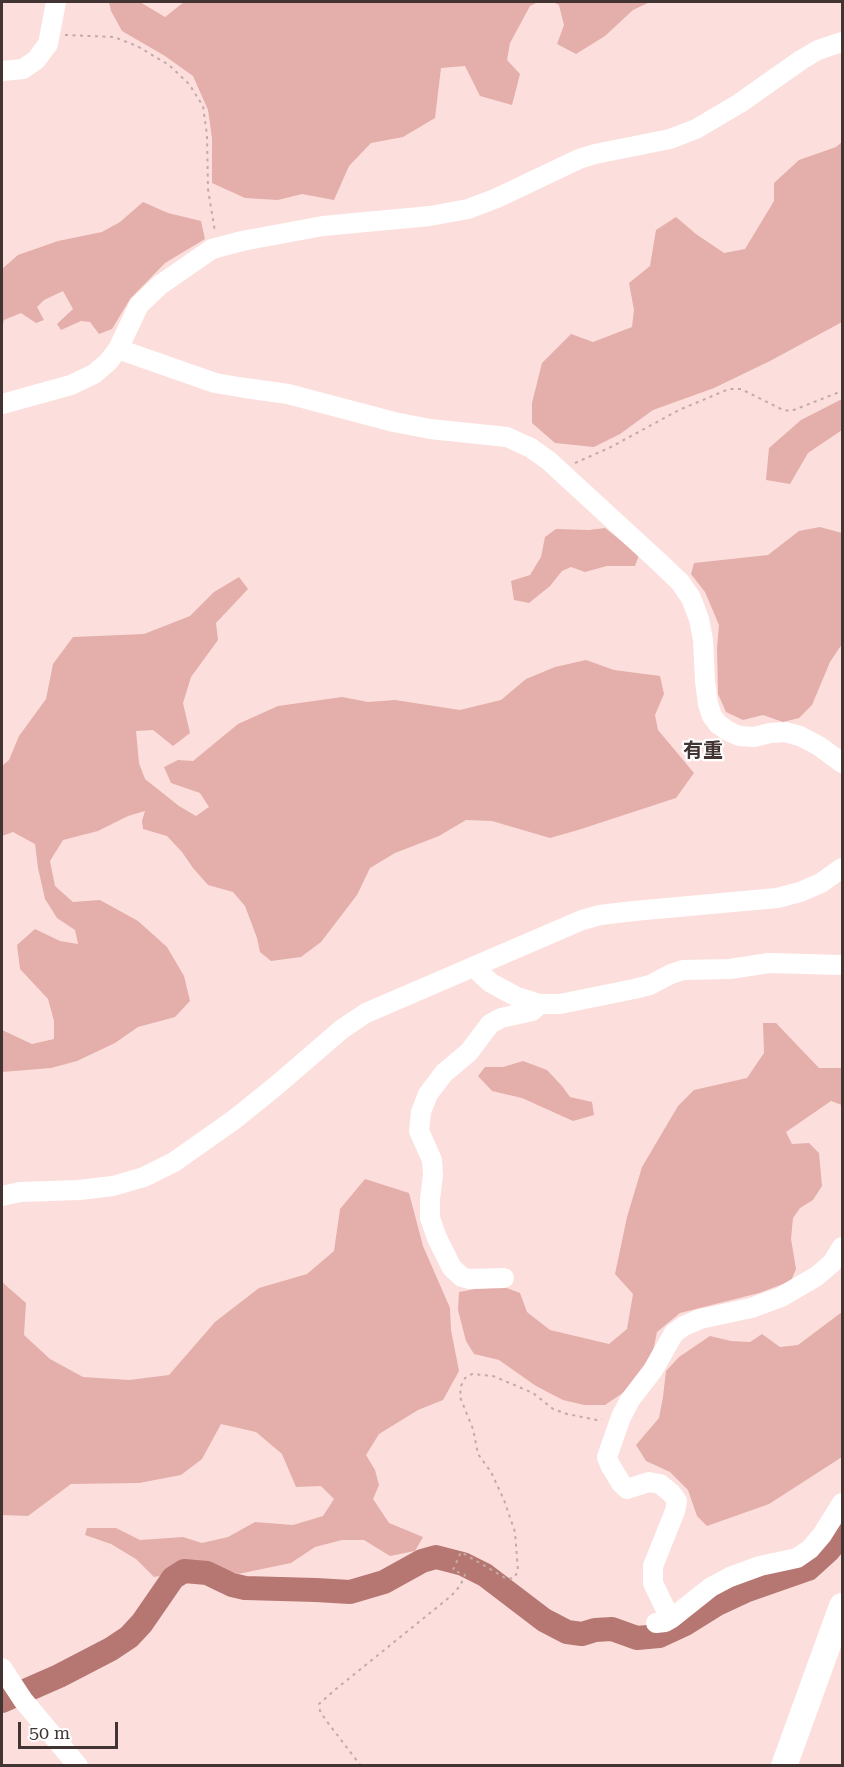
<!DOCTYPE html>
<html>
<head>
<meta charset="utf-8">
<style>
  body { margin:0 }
  #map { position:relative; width:844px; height:1767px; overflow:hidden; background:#fcdfdc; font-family:"Roboto Serif",serif }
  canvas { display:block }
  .frame { position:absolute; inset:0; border:3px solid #423433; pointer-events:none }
  .scale { position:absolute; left:18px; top:1722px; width:100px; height:27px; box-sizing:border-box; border:3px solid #423433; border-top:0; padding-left:8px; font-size:18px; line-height:21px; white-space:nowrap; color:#423433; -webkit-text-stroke:4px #fff; paint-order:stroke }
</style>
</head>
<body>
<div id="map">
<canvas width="844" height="1767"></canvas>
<div class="frame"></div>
<div class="scale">50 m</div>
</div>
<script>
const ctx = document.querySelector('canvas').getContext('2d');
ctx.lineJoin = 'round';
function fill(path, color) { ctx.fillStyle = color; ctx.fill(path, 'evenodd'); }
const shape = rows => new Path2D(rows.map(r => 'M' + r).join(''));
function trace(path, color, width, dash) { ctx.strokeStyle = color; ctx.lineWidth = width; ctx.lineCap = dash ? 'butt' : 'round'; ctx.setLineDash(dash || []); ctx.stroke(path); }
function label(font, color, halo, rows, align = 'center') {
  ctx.font = font + ' "Roboto Serif","Noto Sans JP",serif'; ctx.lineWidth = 4.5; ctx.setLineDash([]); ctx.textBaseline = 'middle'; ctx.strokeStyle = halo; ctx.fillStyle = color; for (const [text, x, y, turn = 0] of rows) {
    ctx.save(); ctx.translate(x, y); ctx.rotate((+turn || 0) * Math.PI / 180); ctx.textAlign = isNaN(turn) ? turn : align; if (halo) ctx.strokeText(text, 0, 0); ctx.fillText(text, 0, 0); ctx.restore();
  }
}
fill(shape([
  [109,2,140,2,165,17,184,2,538,2,530,6,510,43,507,60,520,74,512,105,480,96,465,66,441,68,435,118,403,137,371,143,349,166,334,200,302,194,278,200,245,198,212,183,212,138,208,110,193,76,165,56,122,31,111,11],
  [553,2,650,2,633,10,605,36,576,54,557,44,564,25,559,5],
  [842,142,842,322,770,361,714,388,653,410,620,434,594,447,555,443,532,423,532,403,542,363,571,334,593,342,632,327,634,310,629,283,650,266,656,230,676,217,696,234,724,253,745,249,774,201,774,183,799,160,836,147],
  [143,202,168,213,201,221,205,239,165,263,130,299,112,329,99,334,90,322,81,321,61,330,57,324,73,309,63,291,44,300,37,307,44,320,36,323,21,313,4,320,2,327,2,269,18,255,58,241,102,232,120,222],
  [842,399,842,430,808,453,790,484,766,480,769,448,801,420],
  [820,527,842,533,842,644,830,662,812,705,799,718,783,722,763,715,743,720,726,712,718,694,717,648,719,625,705,592,691,574,694,563,768,555,799,531],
  [605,528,639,555,635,566,607,566,585,572,571,567,562,571,550,586,529,603,514,600,511,581,530,575,541,557,545,537,556,529,589,530],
  [239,577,248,589,216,623,218,640,191,677,183,703,190,733,173,746,153,730,136,731,139,763,145,779,179,806,196,816,209,807,200,793,171,783,164,767,178,760,193,761,238,724,278,706,342,697,368,702,395,700,460,710,501,700,526,679,555,667,586,660,614,670,660,676,664,694,655,715,658,730,694,773,676,798,578,830,550,838,492,821,466,820,439,836,395,853,370,868,357,895,321,942,301,957,271,961,260,952,257,938,245,906,233,892,208,885,193,868,182,852,167,836,143,829,142,821,145,811,128,816,98,831,63,840,50,861,55,886,73,902,100,900,138,921,167,947,184,976,190,1001,175,1017,138,1027,115,1043,77,1061,51,1068,2,1072,2,1030,32,1044,54,1039,54,1021,48,999,20,969,17,945,35,929,60,941,78,944,75,930,57,918,45,899,38,868,35,844,13,832,2,836,2,766,9,760,19,736,46,699,53,664,73,637,144,634,190,616,214,592],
  [763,1023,776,1023,819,1068,842,1068,842,1105,831,1101,786,1132,792,1144,809,1143,819,1153,822,1186,813,1200,800,1208,793,1218,791,1239,796,1269,791,1281,759,1293,680,1313,657,1332,651,1361,633,1386,605,1405,584,1405,563,1400,536,1386,499,1360,474,1354,466,1341,458,1310,459,1292,475,1289,504,1287,520,1293,527,1312,550,1330,609,1344,627,1329,633,1294,615,1274,627,1217,642,1167,678,1106,694,1090,747,1078,764,1053],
  [523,1061,547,1070,562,1086,570,1097,592,1102,594,1115,573,1121,522,1098,492,1091,478,1076,485,1067,503,1067],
  [365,1179,409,1193,423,1246,450,1308,451,1330,459,1371,443,1400,418,1410,379,1434,366,1455,375,1470,379,1485,373,1499,389,1523,423,1537,415,1551,390,1556,364,1540,342,1540,315,1547,291,1563,238,1574,208,1563,180,1561,165,1575,154,1577,136,1559,111,1544,85,1535,87,1528,116,1528,140,1540,183,1537,202,1543,228,1537,255,1522,293,1525,323,1516,334,1499,321,1486,296,1487,282,1454,256,1432,221,1424,202,1459,181,1475,139,1483,71,1484,28,1516,2,1515,2,1282,26,1303,24,1335,50,1359,83,1377,129,1380,169,1375,215,1322,259,1288,307,1274,334,1251,340,1209],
  [842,1312,842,1457,769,1504,707,1526,697,1516,688,1490,670,1472,646,1461,636,1445,659,1418,663,1397,666,1371,679,1357,710,1336,731,1341,750,1342,762,1334,780,1347,798,1345]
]), '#e4aeaa');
trace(shape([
  [2,1701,59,1676,111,1649,129,1637,142,1623,173,1578,184,1571,207,1573,232,1585,245,1588,316,1590,350,1592,384,1582,422,1561,436,1557,463,1564,485,1575,544,1620,567,1632,582,1634,595,1630,612,1629,637,1638,659,1636,685,1624,717,1604,745,1591,808,1569,829,1550,842,1533]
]), '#b67672', 24);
trace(shape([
  [65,35,114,37,137,46,169,65,189,84,203,106,207,135,208,189,215,232],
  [575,463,609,448,679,410,729,389,741,389,783,410,791,411,842,391],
  [361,1766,325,1719,320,1711,319,1704,336,1689,451,1596,460,1586,465,1575,453,1570,461,1552,507,1579,514,1578,518,1571,515,1532,504,1500,491,1472,478,1454,473,1429,460,1397,461,1386,465,1378,472,1374,493,1376,533,1393,553,1409,567,1414,597,1420,602,1419]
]), '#c2aaa8', 2, [3, 4.5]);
trace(shape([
  [2,71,23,69,36,60,48,44,56,2],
  [118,349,215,383,245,388,288,394,394,422,430,429,507,437,531,448,549,461,659,562,680,582,691,598,699,619,703,640,705,681,708,704,712,716,718,724,728,731,739,736,754,737,770,733,785,732,800,736,819,746,842,763],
  [2,404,71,385,94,374,108,362,118,349,139,305,160,285,212,249,242,241,323,226,430,216,468,209,497,198,579,159,595,154,670,139,696,129,740,103,801,60,818,50,842,42],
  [475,966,481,974,491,983,517,997,540,1004,560,1004,634,989,650,985,671,974,683,970,730,969,769,963,842,965],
  [2,1196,20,1192,79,1190,113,1186,144,1177,174,1162,235,1119,277,1085,342,1029,366,1013,582,920,600,915,634,911,777,898,800,892,821,883,842,868],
  [504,1278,470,1279,462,1277,452,1268,437,1238,430,1218,430,1199,433,1175,432,1160,419,1131,421,1112,428,1094,444,1073,469,1052,490,1024,501,1018,532,1011,540,1004],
  [672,1618,664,1606,653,1583,653,1566,675,1511,677,1501,671,1493,660,1484,649,1482,627,1489,621,1483,610,1465,607,1457,621,1417,630,1400,653,1370,674,1333,684,1326,700,1319,751,1308,781,1297,817,1276,832,1263,842,1247],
  [656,1623,665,1622,672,1618,711,1587,730,1577,760,1566,797,1558,810,1549,822,1535,842,1503],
  [2,1668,23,1700,78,1766]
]), '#fff', 20);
trace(shape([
  [784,1766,842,1606]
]), '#fff', 26);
label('bold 20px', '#423433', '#fff', [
  ["有重",703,751]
]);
</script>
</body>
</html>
